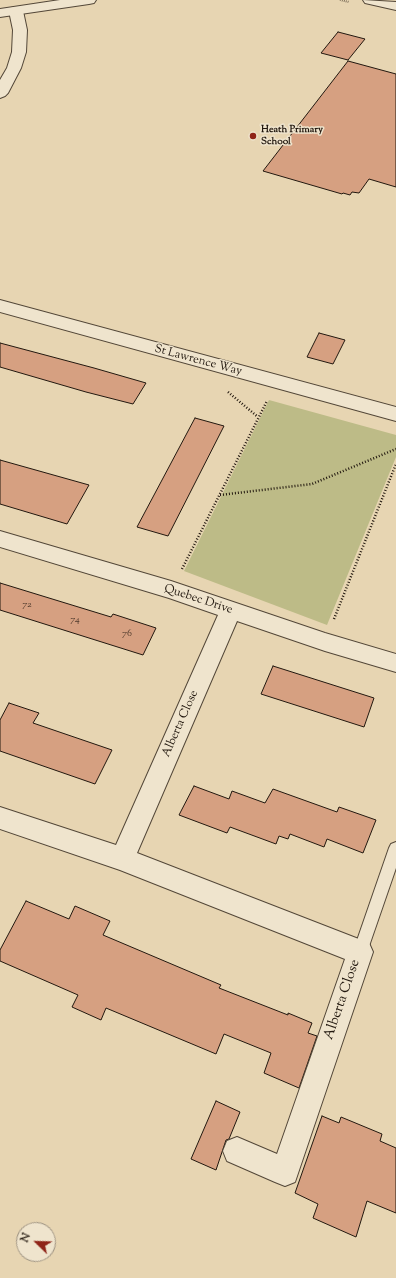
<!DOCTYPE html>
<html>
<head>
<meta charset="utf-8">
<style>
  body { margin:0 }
  #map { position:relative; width:396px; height:1278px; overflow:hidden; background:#e7d5b2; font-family:"Sorts Mill Goudy",serif }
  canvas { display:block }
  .north { position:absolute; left:16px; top:1222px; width:40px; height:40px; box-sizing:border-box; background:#efe4cd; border:1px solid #9d9281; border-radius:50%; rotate:293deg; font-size:11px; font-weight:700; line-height:16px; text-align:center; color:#22180f }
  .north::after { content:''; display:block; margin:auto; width:14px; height:18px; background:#8f2418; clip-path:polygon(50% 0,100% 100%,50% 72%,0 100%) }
</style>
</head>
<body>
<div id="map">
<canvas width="396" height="1278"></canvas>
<div class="north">N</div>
</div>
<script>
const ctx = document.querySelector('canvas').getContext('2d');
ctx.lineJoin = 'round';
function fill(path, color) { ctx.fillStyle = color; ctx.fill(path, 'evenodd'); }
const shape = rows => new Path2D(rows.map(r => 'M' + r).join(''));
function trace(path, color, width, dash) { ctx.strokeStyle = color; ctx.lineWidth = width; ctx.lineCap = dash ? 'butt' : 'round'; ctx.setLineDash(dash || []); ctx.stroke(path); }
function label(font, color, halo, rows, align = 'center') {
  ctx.font = font + ' "Sorts Mill Goudy",serif'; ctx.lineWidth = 3; ctx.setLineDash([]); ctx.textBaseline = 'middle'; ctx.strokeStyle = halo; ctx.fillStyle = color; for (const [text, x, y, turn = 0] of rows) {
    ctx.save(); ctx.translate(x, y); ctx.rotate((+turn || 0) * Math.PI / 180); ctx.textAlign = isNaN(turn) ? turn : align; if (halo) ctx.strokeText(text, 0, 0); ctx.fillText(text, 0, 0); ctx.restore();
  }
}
fill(shape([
  [269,400,396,435,396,457,327,625,184,571]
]), '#bdbb87');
const building = shape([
  [338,32,365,39,348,60,321,53,338,32],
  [348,61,396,74,396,187,369,179,359,193,352,192,350,195,343,193,342,194,263,171,348,61],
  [319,333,345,340,333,364,307,357,319,333],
  [0,343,94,368,146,383,133,404,86,392,0,367,0,343],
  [195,418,224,426,168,536,137,527,195,418],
  [0,460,89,485,67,524,0,504,0,460],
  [0,583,111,617,113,614,156,628,143,655,0,610,0,583],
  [273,666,374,698,364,727,261,694,273,666],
  [9,703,39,713,33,723,112,750,95,784,0,751,0,720,9,703],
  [194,786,229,799,232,791,265,803,273,789,337,812,339,807,376,820,363,853,327,839,324,847,290,834,288,839,279,836,276,844,230,827,227,833,179,815,194,786],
  [26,901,69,919,75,906,110,921,103,935,221,985,219,988,288,1015,288,1013,312,1023,308,1033,317,1036,299,1088,264,1073,271,1053,224,1034,216,1054,106,1008,101,1020,72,1007,78,995,0,961,0,950,26,901],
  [216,1101,240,1112,229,1139,226,1140,216,1170,191,1159,216,1101],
  [322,1116,339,1123,341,1117,382,1134,380,1141,396,1148,396,1213,367,1201,356,1237,313,1218,318,1204,295,1193,322,1116]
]);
fill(building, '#d6a081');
trace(building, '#22180f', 1);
const service = shape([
  [396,842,396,868,367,952,365,957,360,959,355,957,353,952,389,848,391,844,396,842]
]);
const minor = shape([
  [16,7,21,8,23,11,27,30,26,52,21,68,8,93,5,96,0,98,0,80,7,68,12,52,13,30,9,11,11,8,16,7],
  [0,300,396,407,396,421,0,312,0,300],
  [0,531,171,581,325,633,396,654,396,672,325,651,237,621,137,853,369,943,373,952,295,1182,285,1186,275,1182,227,1161,223,1151,227,1141,237,1137,277,1154,345,959,120,870,0,829,0,807,116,845,218,615,169,598,0,547,0,531]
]);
const tertiary = shape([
  [60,0,96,0,94,3,89,4,0,17,0,9,60,0],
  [363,0,396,2,396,10,365,3,363,0]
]);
trace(service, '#534738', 2);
trace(minor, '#534738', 2);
trace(tertiary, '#534738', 2);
trace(shape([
  [340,0,349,2]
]), '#22180f', 2, [0.5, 1.5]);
trace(shape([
  [228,392,258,417],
  [220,495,312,484,396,449],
  [182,569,267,401],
  [334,619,396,464]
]), '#22180f', 2.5, [1, 2]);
fill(service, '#efe4cd');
fill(minor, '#efe4cd');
fill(tertiary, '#efe4cd');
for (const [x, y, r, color] of [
  [253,136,4,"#8f2418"]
]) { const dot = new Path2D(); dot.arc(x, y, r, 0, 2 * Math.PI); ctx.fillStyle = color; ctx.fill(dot); trace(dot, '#efe4cd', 1.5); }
label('bold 10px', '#22180f', '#efe4cd', [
  ["Heath Primary",261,130],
  ["School",261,142]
], 'left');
label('10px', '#4f3a2c', null, [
  ["72",27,605],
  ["74",75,620],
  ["76",127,634]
]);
label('12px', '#22180f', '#efe4cd', [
  ["St Lawrence Way",198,361,15],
  ["Quebec Drive",198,600,18],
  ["Alberta Close",181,724,-66]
]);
label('14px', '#22180f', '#efe4cd', [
  ["Alberta Close",343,1000,-71]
]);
</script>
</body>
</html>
